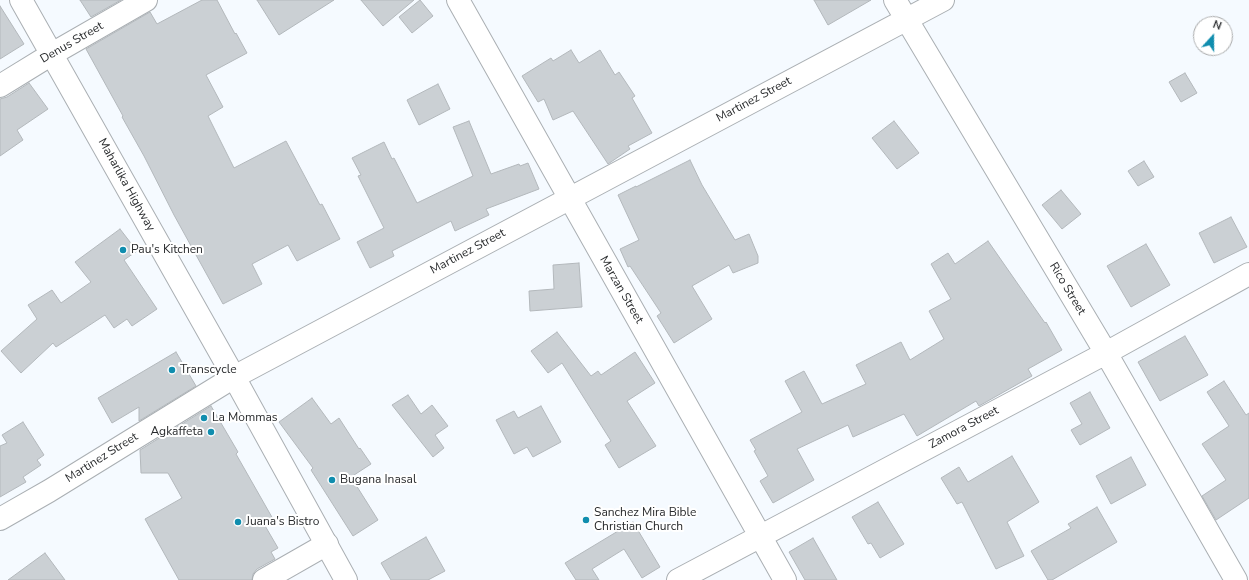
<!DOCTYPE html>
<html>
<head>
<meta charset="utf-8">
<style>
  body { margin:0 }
  #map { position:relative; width:1249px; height:580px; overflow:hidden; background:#f5faff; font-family:"Nunito Sans",sans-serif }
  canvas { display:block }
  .north { position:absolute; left:1193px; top:16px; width:40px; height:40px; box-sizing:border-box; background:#fff; border:1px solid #a9aaab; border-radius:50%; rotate:21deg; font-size:11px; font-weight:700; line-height:16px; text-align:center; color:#292b2d }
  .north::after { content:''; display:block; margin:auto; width:14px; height:18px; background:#108dae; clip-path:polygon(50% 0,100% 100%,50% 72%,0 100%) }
</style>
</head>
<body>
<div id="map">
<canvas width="1249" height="580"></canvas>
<div class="north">N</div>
</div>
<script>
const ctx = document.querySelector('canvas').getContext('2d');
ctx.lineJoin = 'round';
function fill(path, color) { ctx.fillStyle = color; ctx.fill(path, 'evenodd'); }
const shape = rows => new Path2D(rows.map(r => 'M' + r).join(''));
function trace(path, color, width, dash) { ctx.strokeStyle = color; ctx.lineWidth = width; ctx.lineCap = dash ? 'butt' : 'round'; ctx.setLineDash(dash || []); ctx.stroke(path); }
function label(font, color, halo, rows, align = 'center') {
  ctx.font = font + ' "Nunito Sans",sans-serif'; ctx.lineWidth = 4; ctx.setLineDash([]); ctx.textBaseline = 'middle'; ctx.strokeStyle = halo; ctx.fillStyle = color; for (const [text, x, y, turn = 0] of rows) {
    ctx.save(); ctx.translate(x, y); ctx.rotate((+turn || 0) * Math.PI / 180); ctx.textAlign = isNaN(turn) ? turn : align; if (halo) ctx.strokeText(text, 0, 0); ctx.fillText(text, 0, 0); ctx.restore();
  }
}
const building = shape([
  [80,0,121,0,91,17,80,0],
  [202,0,217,0,235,34,236,33,247,53,206,75,223,107,208,116,234,168,286,141,320,205,322,204,340,239,297,261,288,245,252,264,262,284,223,304,174,215,144,156,122,117,123,116,86,49,150,12,157,24,202,0],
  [257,0,334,0,279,35,257,0],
  [361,0,414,0,383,26,361,0],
  [420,0,433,16,412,33,399,17,420,0],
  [814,0,871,0,828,25,814,0],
  [0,6,24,44,0,59,0,6],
  [571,50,579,63,600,50,615,75,619,72,635,96,632,98,652,133,628,146,630,149,608,164,573,111,553,120,544,99,538,102,522,76,551,58,553,61,571,50],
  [1185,73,1197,93,1181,102,1169,82,1185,73],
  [29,83,48,109,17,130,23,140,0,156,0,99,7,97,29,83],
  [438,84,450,109,419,125,407,100,438,84],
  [469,121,491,174,519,164,520,166,528,163,539,189,486,209,489,215,455,231,451,221,392,251,394,256,370,268,357,242,384,228,358,176,361,175,352,158,384,142,392,159,394,158,417,203,473,176,453,127,469,121],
  [894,121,919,153,897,169,872,138,894,121],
  [690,160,702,185,735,240,749,234,758,256,758,263,733,273,729,265,692,286,712,319,674,343,657,316,661,313,630,266,628,267,620,249,639,240,618,195,636,186,636,187,690,160],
  [1144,161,1154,177,1138,186,1128,171,1144,161],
  [1061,190,1081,214,1062,229,1042,205,1061,190],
  [1231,217,1247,247,1214,263,1199,233,1231,217],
  [120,229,137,251,124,260,157,309,132,326,127,319,114,328,105,315,56,347,53,343,21,373,1,351,37,319,28,305,52,290,61,303,91,282,75,262,120,229],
  [988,241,1045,323,1046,322,1062,350,1028,369,1032,376,979,406,976,401,917,436,904,414,853,437,848,425,797,449,814,480,773,503,760,481,768,476,754,451,756,450,750,440,802,412,785,381,804,371,822,404,866,384,856,365,901,342,910,360,944,339,929,311,951,299,931,264,948,253,955,264,988,241],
  [1146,244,1170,285,1131,307,1107,266,1146,244],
  [579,263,582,307,530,311,529,291,554,289,553,265,579,263],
  [557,332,591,376,598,371,601,375,635,352,655,383,627,401,656,446,619,468,605,445,611,441,562,363,548,373,531,351,557,332],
  [1185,336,1208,375,1160,401,1138,362,1185,336],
  [176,352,196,386,139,421,139,407,112,423,98,398,176,352],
  [1224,381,1246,415,1249,413,1249,498,1216,520,1202,496,1226,480,1202,444,1229,426,1207,392,1224,381],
  [1090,392,1110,428,1080,445,1071,430,1082,424,1070,403,1090,392],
  [408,395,421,414,432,405,448,426,435,435,444,448,433,457,392,405,408,395],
  [312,398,331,424,339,418,359,449,360,448,371,464,351,477,378,520,353,536,311,470,313,468,279,422,312,398],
  [211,406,238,452,236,454,273,519,264,524,278,548,271,552,275,559,257,569,253,574,252,580,179,580,145,519,182,498,168,473,141,473,140,450,211,406],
  [541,406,561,442,533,457,527,447,514,454,496,420,514,411,518,418,541,406],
  [23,422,44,455,37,460,41,465,23,477,26,482,0,497,0,446,7,443,2,435,23,422],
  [1012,456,1039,502,1007,522,1024,556,996,569,962,502,957,504,941,478,959,467,968,482,1012,456],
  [1131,457,1146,485,1111,504,1096,476,1131,457],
  [878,502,904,544,880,558,871,543,868,544,852,517,878,502],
  [1097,507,1117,542,1052,580,1048,580,1031,551,1071,528,1068,524,1097,507],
  [633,522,660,567,642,578,624,549,592,569,599,580,576,580,565,563,633,522],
  [426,537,445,571,428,580,391,580,381,563,426,537],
  [813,538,837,580,805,580,789,552,813,538],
  [45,553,65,580,8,580,45,553]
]);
fill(building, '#cbd0d4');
trace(building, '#b3b8bc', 1);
const minor = shape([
  [458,0,785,580],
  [895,0,1106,353,1236,580],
  [0,86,52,54,146,0],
  [0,519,49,491,234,377,943,0],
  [264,580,327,544],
  [678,580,1106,353,1249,274]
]);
const highway = shape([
  [21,0,234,377,346,580]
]);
trace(minor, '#aaafb3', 24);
trace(highway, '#aaafb3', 24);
trace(minor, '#fff', 22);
trace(highway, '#fff', 22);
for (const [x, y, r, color] of [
  [123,250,4,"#108dae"],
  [172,370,4,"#108dae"],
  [204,418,4,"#108dae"],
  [211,432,4,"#108dae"],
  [332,480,4,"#108dae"],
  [586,520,4,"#108dae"],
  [238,522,4,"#108dae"]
]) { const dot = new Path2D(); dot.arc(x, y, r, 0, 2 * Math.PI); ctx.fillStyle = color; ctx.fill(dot); trace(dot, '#fff', 1.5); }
label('12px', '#292b2d', '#fff', [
  ["Denus Street",72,43,-30],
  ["Martinez Street",754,100,-28],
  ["Maharlika Highway",126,185,61],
  ["Martinez Street",468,252,-28],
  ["Rico Street",1067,289,59],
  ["Marzan Street",621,290,60],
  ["Zamora Street",964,428,-28],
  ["Martinez Street",102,458,-32]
]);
label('12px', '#292b2d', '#fff', [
  ["Pau's Kitchen",131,250],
  ["Transcycle",180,370],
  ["La Mommas",212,418],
  ["Agkaffeta",203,432,"right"],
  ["Bugana Inasal",340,480],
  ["Sanchez Mira Bible",594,513],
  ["Christian Church",594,527],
  ["Juana's Bistro",246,522]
], 'left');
</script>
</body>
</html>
